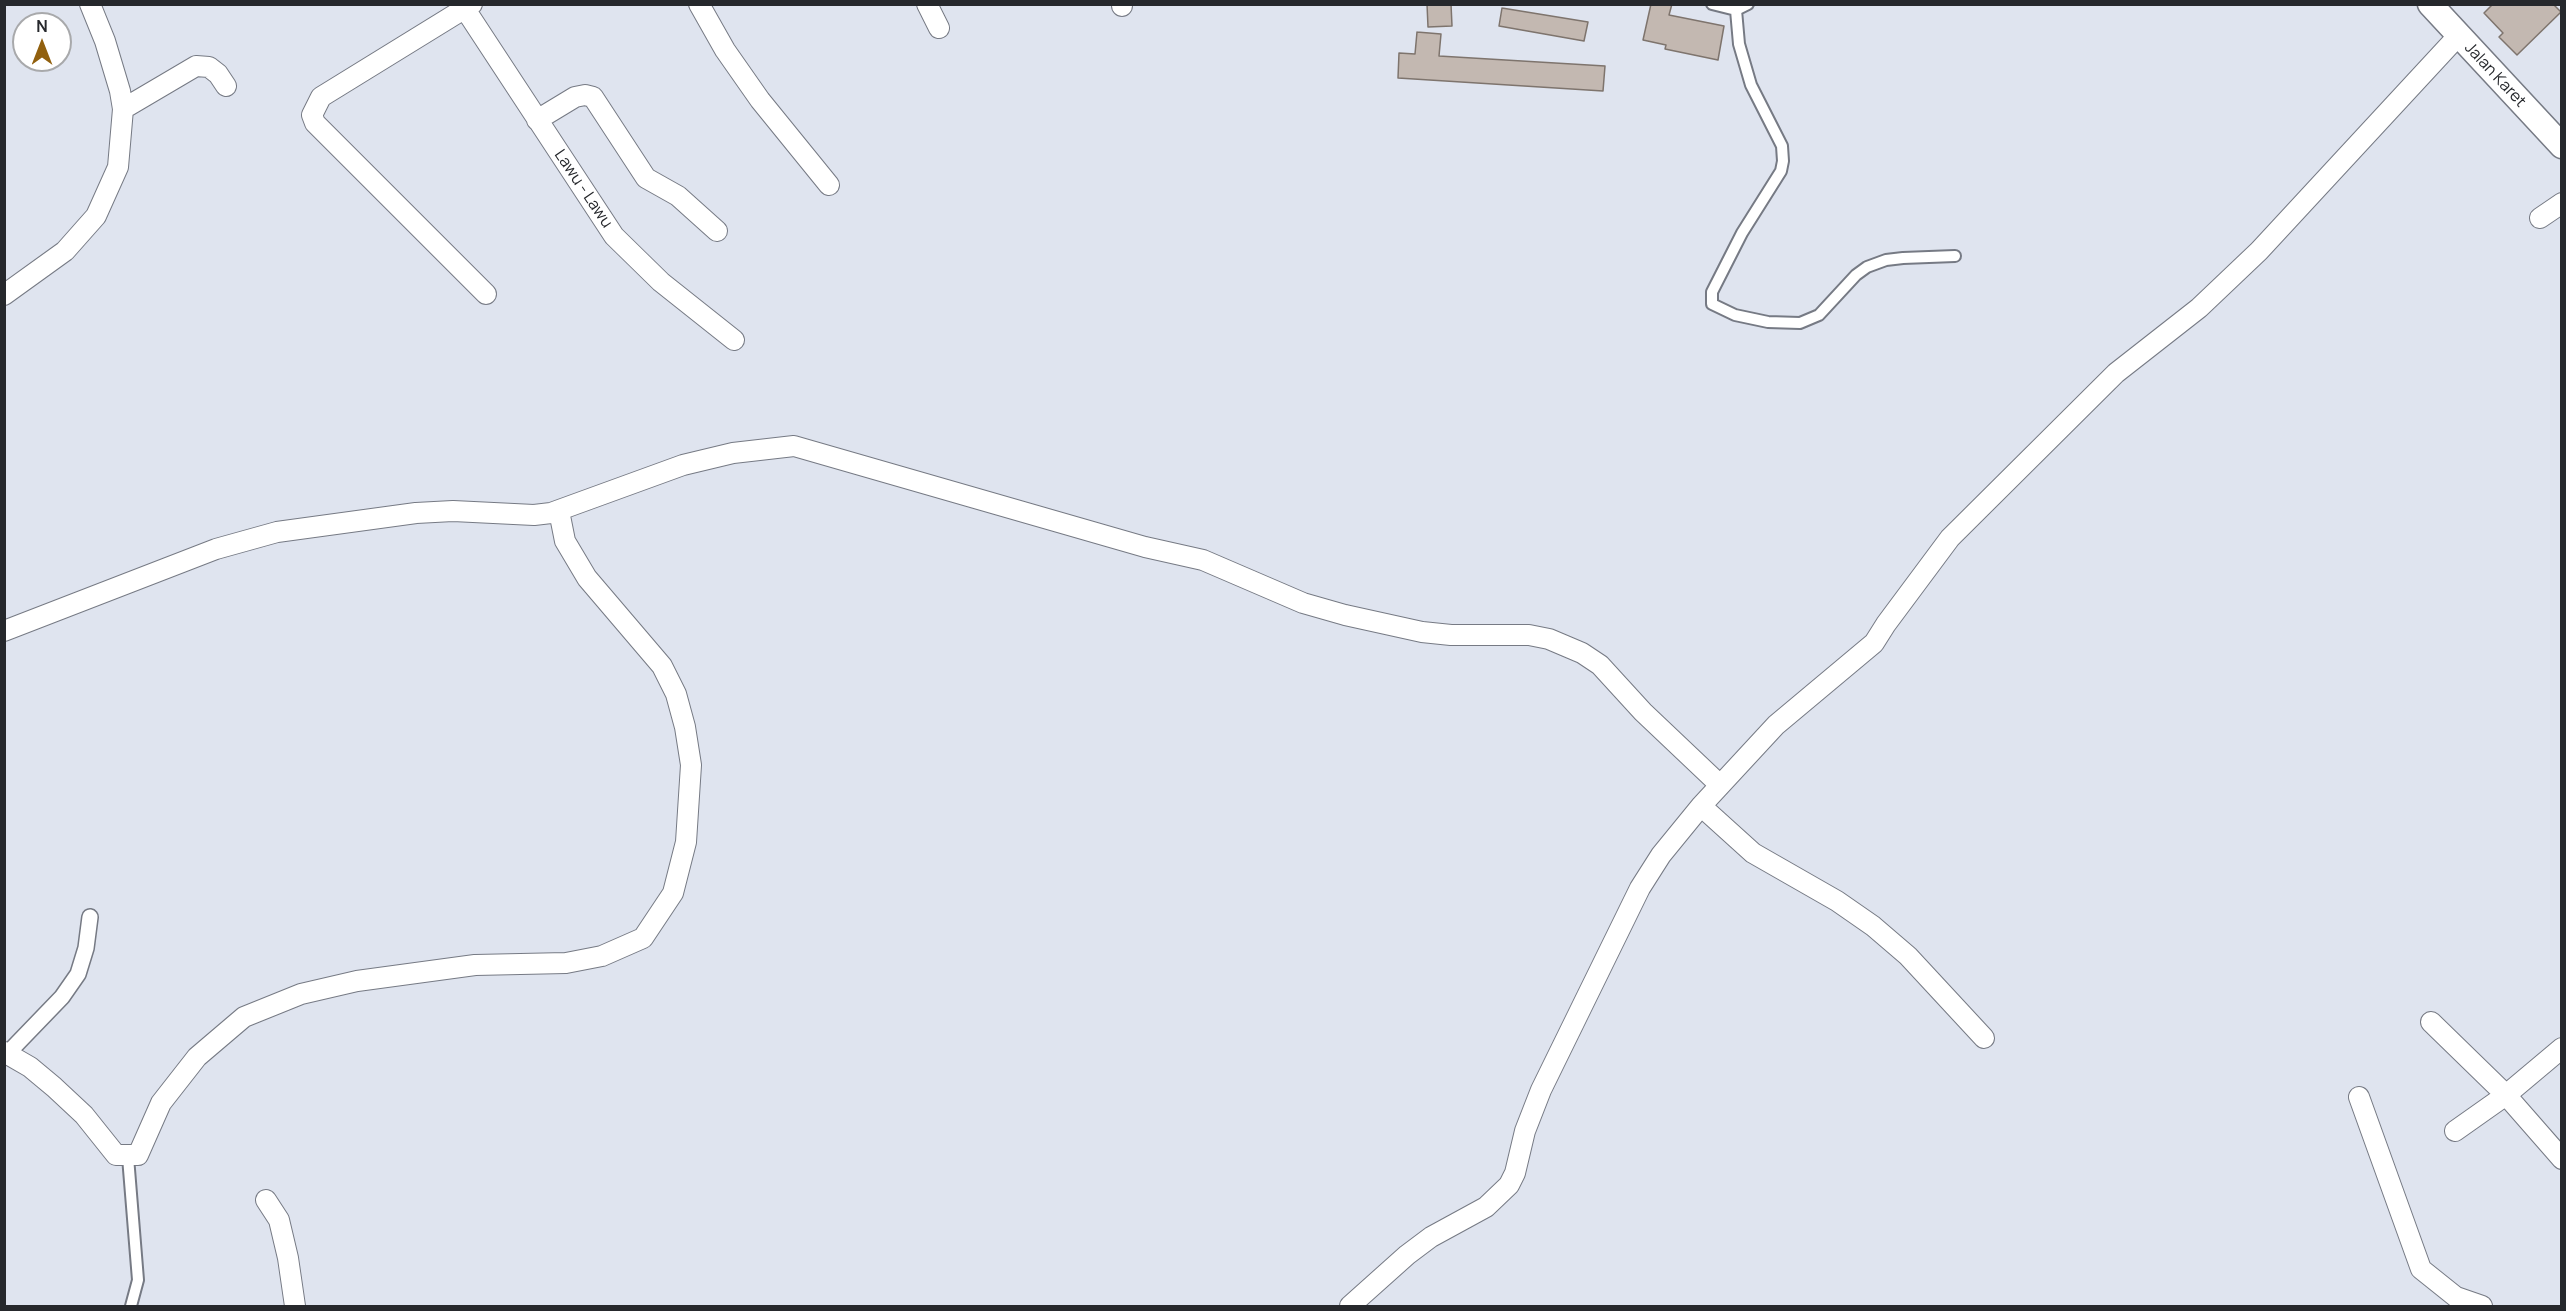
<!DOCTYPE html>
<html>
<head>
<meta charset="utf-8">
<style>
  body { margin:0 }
  #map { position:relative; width:2566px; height:1311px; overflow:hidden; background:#dfe4ef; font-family:Manrope,sans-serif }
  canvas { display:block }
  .frame { position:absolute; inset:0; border:6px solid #26282c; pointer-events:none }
  .north { position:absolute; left:12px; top:12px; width:60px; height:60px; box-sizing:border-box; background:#fff; border:2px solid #a8a9ab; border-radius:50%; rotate:0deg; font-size:16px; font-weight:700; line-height:24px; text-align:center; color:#26282c }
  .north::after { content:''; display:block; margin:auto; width:21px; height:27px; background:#91600e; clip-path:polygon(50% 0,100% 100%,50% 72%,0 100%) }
</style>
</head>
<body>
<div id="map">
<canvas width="2566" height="1311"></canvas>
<div class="frame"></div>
<div class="north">N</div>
</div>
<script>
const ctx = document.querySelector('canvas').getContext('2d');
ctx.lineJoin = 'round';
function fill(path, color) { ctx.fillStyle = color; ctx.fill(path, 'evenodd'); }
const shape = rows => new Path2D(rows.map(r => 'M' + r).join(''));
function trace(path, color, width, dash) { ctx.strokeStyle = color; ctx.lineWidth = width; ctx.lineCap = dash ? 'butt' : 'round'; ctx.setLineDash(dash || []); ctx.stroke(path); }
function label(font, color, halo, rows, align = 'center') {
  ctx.font = font + ' Manrope,sans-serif'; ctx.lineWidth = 5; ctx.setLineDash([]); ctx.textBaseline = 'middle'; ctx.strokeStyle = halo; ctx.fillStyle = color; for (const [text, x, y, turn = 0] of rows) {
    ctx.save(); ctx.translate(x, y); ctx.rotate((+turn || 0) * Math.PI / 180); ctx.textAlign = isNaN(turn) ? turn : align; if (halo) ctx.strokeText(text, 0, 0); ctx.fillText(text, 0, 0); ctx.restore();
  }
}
const building = shape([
  [1427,4,1451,4,1452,26,1428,27,1427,4],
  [1651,4,1672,4,1669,15,1724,26,1718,60,1665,49,1666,45,1643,40,1651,4],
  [2493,4,2553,4,2561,12,2517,55,2499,37,2503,33,2484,13,2493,4],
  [1502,8,1588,22,1584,41,1499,26,1502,8],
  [1417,32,1441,34,1439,56,1605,66,1603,91,1398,78,1399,53,1415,54,1417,32]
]);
fill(building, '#c3b8b1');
trace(building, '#7e746d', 1.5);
const service = shape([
  [1712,4,1736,10,1748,4],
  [1736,10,1739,44,1751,85,1782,146,1783,161,1781,171,1742,233,1712,292,1712,304,1735,315,1768,322,1800,323,1819,315,1856,275,1867,267,1886,260,1903,258,1955,256],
  [128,1157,138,1280,131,1306]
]);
const pedestrian = shape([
  [8,1053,62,997,78,974,86,948,90,917]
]);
const minor = shape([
  [472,4,321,97,312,115,315,123,486,294],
  [699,4,725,50,760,100,829,185],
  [927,4,939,28],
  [1122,4,1122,6],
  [465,9,614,236,661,282,734,340],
  [123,109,196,66,209,67,218,74,226,86],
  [537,120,575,97,585,95,593,97,646,178,678,196,717,231],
  [2540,218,2562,203],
  [4,295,65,251,96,216,118,167,123,109,120,91,105,41,90,4],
  [4,631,216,549,277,532,416,513,453,511,534,515,551,513,683,465,733,453,794,446,1145,547,1203,560,1303,603,1345,615,1422,632,1451,635,1529,635,1549,639,1582,653,1600,665,1643,712,1720,785],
  [1701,806,1753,853,1837,901,1873,926,1908,956,1984,1038],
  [2431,1022,2506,1095,2562,1159],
  [4,1052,30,1067,54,1087,84,1115,116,1155,138,1155,161,1103,197,1057,244,1017,301,994,357,981,475,965,566,963,602,956,643,938,673,893,686,842,691,765,685,727,676,694,662,666,587,578,565,541,559,511],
  [2359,1097,2421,1269,2456,1297,2482,1306],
  [2455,1131,2506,1095,2562,1048],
  [266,1200,279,1220,288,1258,295,1306],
  [1350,1306,1407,1255,1431,1237,1486,1207,1509,1185,1515,1173,1525,1131,1541,1090,1640,888,1661,855,1701,806,1776,725,1874,643,1886,624,1950,538,2116,373,2199,308,2259,251,2458,36]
]);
const tertiary = shape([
  [2430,4,2562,146]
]);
trace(service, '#767a84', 14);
trace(pedestrian, '#767a84', 18);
trace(minor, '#767a84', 22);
trace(tertiary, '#767a84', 27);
trace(service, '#fff', 10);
trace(pedestrian, '#fff', 15);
trace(minor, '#fff', 20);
trace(tertiary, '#fff', 24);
label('16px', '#26282c', '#fff', [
  ["Jalan Karet",2495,75,47],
  ["Lawu - Lawu",583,189,56]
]);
</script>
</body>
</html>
